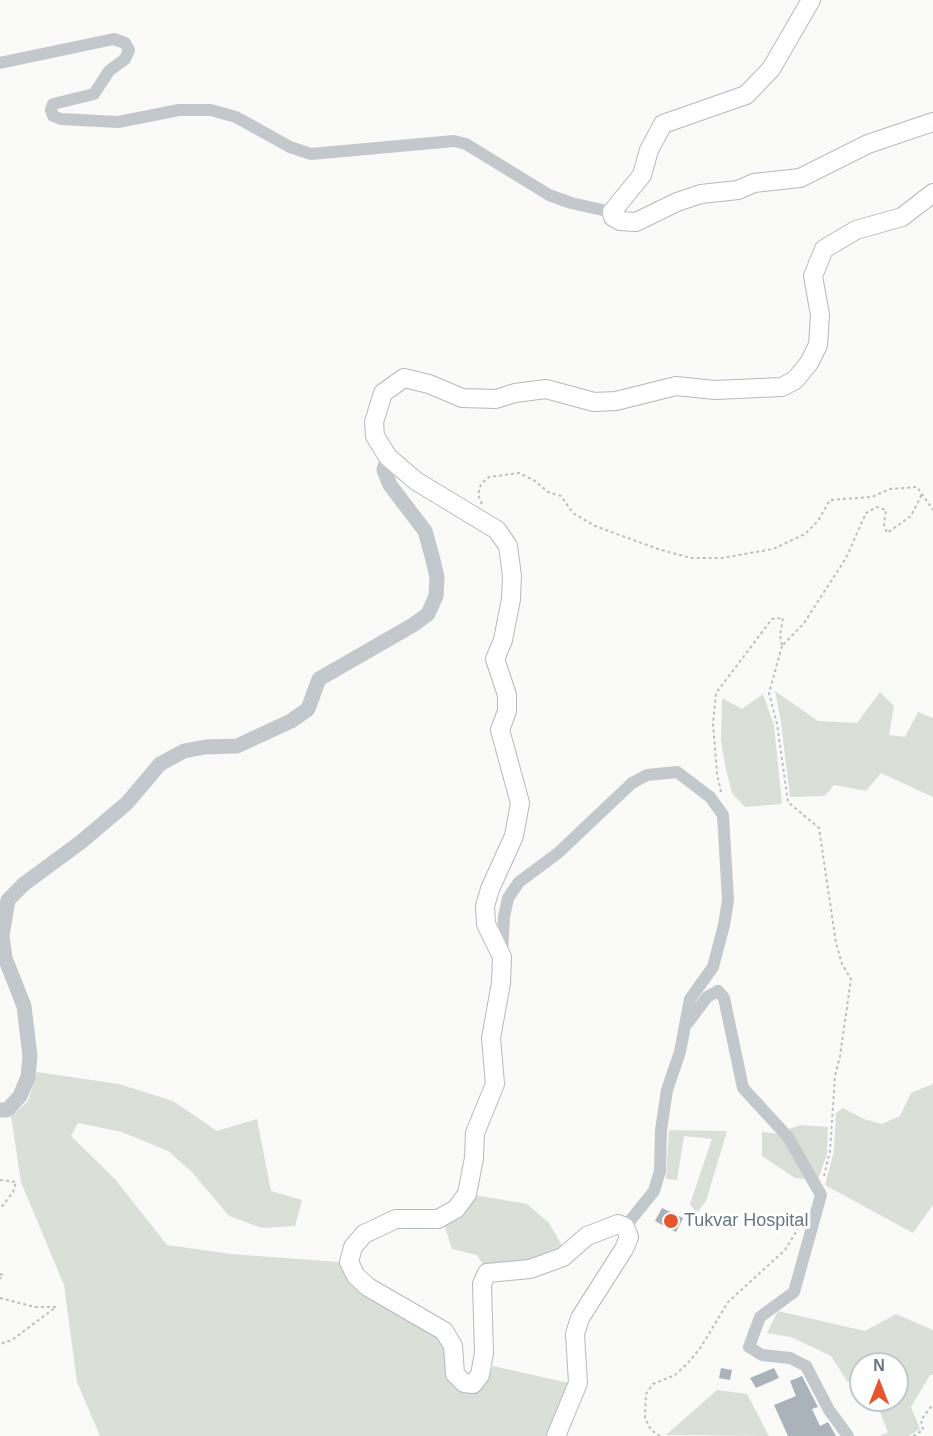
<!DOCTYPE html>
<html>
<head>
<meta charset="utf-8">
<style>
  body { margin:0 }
  #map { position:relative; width:933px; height:1436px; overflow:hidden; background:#fafaf8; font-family:Arial,sans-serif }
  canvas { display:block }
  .north { position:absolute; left:849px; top:1352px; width:60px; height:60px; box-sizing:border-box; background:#fff; border:2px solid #c1c8cd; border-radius:50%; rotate:0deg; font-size:16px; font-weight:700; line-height:24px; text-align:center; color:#657683 }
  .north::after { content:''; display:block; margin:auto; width:21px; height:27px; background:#e4572e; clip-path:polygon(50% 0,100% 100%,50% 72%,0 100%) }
</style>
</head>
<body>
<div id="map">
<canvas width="933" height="1436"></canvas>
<div class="north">N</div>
</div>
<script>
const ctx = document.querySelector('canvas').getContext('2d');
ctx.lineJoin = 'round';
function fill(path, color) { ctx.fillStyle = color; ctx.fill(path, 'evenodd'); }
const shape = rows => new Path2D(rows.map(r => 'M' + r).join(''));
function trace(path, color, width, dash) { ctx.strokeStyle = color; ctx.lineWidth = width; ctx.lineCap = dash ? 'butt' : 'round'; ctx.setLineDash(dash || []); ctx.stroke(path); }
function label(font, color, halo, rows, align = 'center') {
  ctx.font = font + ' Arial,sans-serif'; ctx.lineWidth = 6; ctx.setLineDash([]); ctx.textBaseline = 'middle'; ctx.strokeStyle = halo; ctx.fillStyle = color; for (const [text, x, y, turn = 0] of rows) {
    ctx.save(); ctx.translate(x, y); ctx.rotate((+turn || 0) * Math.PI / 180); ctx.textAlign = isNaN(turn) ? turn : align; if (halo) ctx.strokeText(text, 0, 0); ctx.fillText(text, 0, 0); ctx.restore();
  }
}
fill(shape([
  [775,691,818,721,857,723,880,692,894,706,889,735,905,737,918,712,933,718,933,797,881,773,866,791,834,785,825,796,790,797,781,722],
  [763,694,774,725,782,804,745,807,732,793,726,769,721,741,722,698,742,709],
  [37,1072,119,1084,173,1101,217,1131,257,1119,271,1191,302,1200,295,1226,262,1228,229,1216,192,1172,168,1151,122,1132,78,1123,71,1136,115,1179,167,1245,231,1254,339,1262,352,1278,443,1339,453,1374,485,1381,493,1366,569,1383,551,1436,100,1436,77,1382,64,1285,21,1182,11,1116,28,1101],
  [933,1084,933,1205,913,1233,825,1185,834,1151,836,1113,843,1108,864,1119,882,1124,900,1116,911,1093],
  [800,1125,828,1127,827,1154,817,1183,789,1129],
  [669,1130,727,1131,706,1201,697,1213,690,1204,712,1139,684,1136,677,1180,666,1179],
  [762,1132,781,1134,805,1179,795,1178,762,1156],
  [475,1195,527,1204,549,1223,564,1249,533,1263,486,1270,477,1255,452,1249,444,1224,458,1218],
  [778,1311,865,1331,896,1314,933,1330,933,1375,930,1375,911,1407,920,1429,908,1436,880,1436,888,1432,875,1400,897,1400,897,1364,861,1364,861,1386,847,1381,831,1356,791,1337,767,1333],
  [717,1390,747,1394,769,1436,666,1435]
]), '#dadfd7');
fill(shape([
  [662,1208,683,1218,676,1232,655,1221],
  [721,1368,732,1370,730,1380,719,1378],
  [774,1368,779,1378,756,1388,750,1378],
  [802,1376,818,1407,812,1409,820,1426,828,1422,836,1436,788,1436,774,1405,796,1396,790,1381]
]), '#aab3b9');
const secondary = shape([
  [811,0,771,69,746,95,663,124,649,150,642,175,612,212,613,217,620,221,636,222,677,202,701,194,738,190,754,183,800,178,868,144,933,122],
  [556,1436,578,1383,575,1334,580,1318,624,1249,629,1237,625,1227,618,1224,587,1236,563,1257,530,1269,487,1273,482,1284,484,1353,480,1375,473,1384,464,1383,455,1374,453,1346,444,1331,368,1287,356,1276,349,1262,353,1247,364,1234,396,1219,438,1219,456,1209,467,1194,474,1158,475,1133,495,1084,491,1038,501,983,502,957,486,924,485,906,490,889,514,836,520,803,500,730,507,711,507,695,495,659,503,640,511,599,512,576,508,546,497,530,416,481,388,457,375,436,374,422,383,393,404,378,429,384,462,398,496,399,515,393,546,389,594,402,616,401,676,386,715,390,782,387,795,380,809,363,818,345,820,315,813,276,824,249,856,230,902,217,933,193]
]);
trace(secondary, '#b3babf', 20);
trace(shape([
  [482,504,478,495,481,484,489,477,519,473,535,481,548,492,561,496,573,513,595,526,658,549,691,558,722,558,773,549,805,534,818,521,830,500,872,497,890,489,917,487,933,510],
  [782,646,769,693,777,724,788,802,819,828,836,943,842,964,851,979,840,1056,835,1076,830,1151,824,1176],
  [721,792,717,774,713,724,716,693,772,619,783,618,780,635,782,646,804,623,846,558,866,513,877,507,886,510,884,524,887,533,911,516,922,494],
  [0,1180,16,1182,13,1192,0,1209],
  [0,1274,3,1275,0,1279],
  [0,1298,35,1307,56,1307,12,1340,0,1344],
  [660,1436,651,1430,645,1418,646,1394,653,1384,675,1375,688,1363,701,1347,728,1302,785,1250,799,1227],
  [913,1436,923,1430,921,1420,933,1404]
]), '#bbbfc2', 2, [3, 3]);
trace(shape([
  [0,63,114,39,125,43,129,50,125,59,109,71,94,94,53,104,51,110,53,116,61,119,118,122,179,110,211,110,236,117,290,147,311,154,454,141,466,144,549,195,571,203,612,212],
  [502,954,504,917,508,898,519,882,558,853,632,783,647,775,677,772,710,797,723,815,728,900,724,925,713,967,690,999,680,1052,667,1090,661,1130,660,1171,654,1191,625,1227],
  [687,1024,707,997,718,991,724,998,743,1088,788,1137,821,1195,794,1292,760,1317,749,1347,762,1355,790,1358,806,1366,829,1410,848,1436]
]), '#c3c8cc', 12);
trace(shape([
  [0,1110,7,1110,20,1096,28,1077,30,1056,24,1006,5,958,2,936,8,900,24,884,81,842,127,803,160,764,184,751,205,747,237,746,291,721,308,709,319,679,413,625,428,614,436,596,437,577,432,556,425,531,390,485,384,470,388,457]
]), '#c3c8cc', 15);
trace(secondary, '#fff', 18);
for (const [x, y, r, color] of [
  [671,1221,8,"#e4572e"]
]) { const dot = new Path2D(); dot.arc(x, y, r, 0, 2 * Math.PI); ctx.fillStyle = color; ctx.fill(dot); trace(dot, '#fff', 2); }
label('18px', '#657683', '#fff', [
  ["Tukvar Hospital",684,1221]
], 'left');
</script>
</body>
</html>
